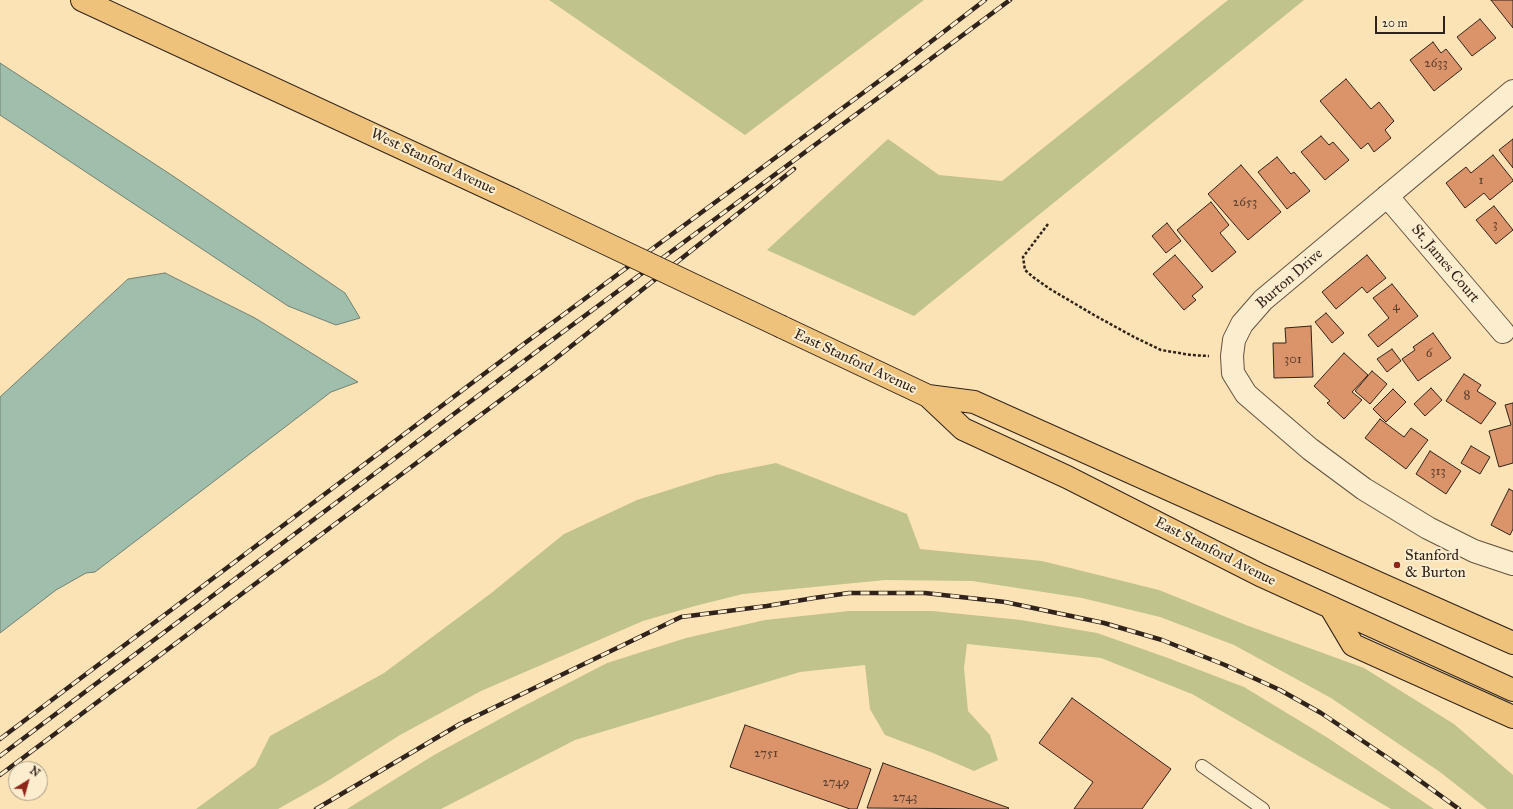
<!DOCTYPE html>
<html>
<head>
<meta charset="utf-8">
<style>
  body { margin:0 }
  #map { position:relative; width:1513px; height:809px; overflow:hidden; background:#fbe3b5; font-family:"IM FELL Great Primer",serif }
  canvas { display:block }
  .north { position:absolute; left:8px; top:761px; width:40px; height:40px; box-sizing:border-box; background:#fcedcf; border:1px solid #aa9c87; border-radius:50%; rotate:37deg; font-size:11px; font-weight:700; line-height:16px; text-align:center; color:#30231c }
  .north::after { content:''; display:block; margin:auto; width:14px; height:18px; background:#8f2418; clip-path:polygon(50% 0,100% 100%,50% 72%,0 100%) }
  .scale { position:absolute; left:1375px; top:16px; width:70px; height:18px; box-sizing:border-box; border:2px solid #30231c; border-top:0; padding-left:5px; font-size:12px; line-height:14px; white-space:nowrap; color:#30231c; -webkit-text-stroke:3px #fcedcf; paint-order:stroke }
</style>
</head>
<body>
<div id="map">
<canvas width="1513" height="809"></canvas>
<div class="north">N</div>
<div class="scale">20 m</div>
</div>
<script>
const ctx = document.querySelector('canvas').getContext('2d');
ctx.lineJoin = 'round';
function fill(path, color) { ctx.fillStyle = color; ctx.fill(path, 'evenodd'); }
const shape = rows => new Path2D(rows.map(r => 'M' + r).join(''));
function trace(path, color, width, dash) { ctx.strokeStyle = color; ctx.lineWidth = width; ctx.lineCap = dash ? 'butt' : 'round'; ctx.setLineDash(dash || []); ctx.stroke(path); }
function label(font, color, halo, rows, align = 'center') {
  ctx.font = font + ' "IM FELL Great Primer",serif'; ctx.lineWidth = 4; ctx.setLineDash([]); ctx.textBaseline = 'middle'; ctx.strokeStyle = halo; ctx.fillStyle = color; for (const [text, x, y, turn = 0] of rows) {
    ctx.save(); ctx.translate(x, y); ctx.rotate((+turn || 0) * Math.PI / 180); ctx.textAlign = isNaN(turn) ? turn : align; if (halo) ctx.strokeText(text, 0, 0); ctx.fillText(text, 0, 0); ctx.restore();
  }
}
fill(shape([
  [549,0,924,0,745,135],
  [1228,0,1304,0,914,316,767,250,888,139,939,175,1002,181],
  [776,463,907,514,920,549,1042,561,1159,590,1246,625,1364,668,1454,724,1513,775,1513,809,1487,809,1440,772,1331,698,1234,645,1160,617,1082,598,972,581,885,580,743,594,695,606,643,621,481,691,400,735,326,782,278,809,196,809,255,766,270,736,384,673,490,594,564,534,637,500,716,475],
  [849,611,932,611,1021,620,1097,633,1168,658,1244,687,1328,738,1434,809,1391,809,1192,694,1101,658,967,644,964,668,968,711,990,735,998,760,974,771,933,753,885,735,870,709,865,665,800,672,575,740,441,809,347,809,434,755,518,709,607,663,686,638,765,620]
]), '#c1c38c');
const water = shape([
  [0,63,173,176,345,293,360,318,336,325,288,306,0,115,0,63],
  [165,273,255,318,358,382,331,392,95,572,86,573,56,590,0,633,0,397,128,279,165,273]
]);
fill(water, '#9fbeab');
trace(water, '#738072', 1);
const building = shape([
  [1491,0,1513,0,1513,28,1491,0],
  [1480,19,1496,38,1472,56,1457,37,1480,19],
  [1433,42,1441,53,1446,49,1462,69,1434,91,1410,60,1433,42],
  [1346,79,1371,109,1379,102,1394,121,1385,130,1391,138,1374,152,1368,143,1361,149,1320,101,1346,79],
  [1321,136,1329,145,1333,142,1349,160,1325,180,1301,152,1321,136],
  [1513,139,1513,168,1499,150,1513,139],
  [1493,155,1513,180,1513,181,1490,200,1484,193,1465,208,1446,183,1466,167,1471,173,1493,155],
  [1277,157,1291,174,1294,172,1310,191,1287,209,1258,172,1277,157],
  [1241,165,1281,212,1248,240,1208,194,1241,165],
  [1211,202,1229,225,1220,233,1236,252,1212,272,1177,230,1211,202],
  [1494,206,1513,230,1496,244,1476,220,1494,206],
  [1167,223,1181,241,1166,253,1152,236,1167,223],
  [1175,255,1203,287,1192,296,1196,300,1184,310,1153,274,1175,255],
  [1367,255,1386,278,1367,293,1362,287,1336,309,1322,292,1367,255],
  [1392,284,1418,316,1378,347,1368,335,1389,318,1373,298,1392,284],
  [1326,313,1344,333,1332,343,1315,322,1326,313],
  [1311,326,1313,377,1274,378,1273,343,1286,343,1285,328,1311,326],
  [1433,333,1451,358,1418,381,1402,359,1415,350,1413,347,1433,333],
  [1392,349,1401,361,1387,372,1377,359,1392,349],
  [1344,353,1368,375,1352,392,1362,400,1344,419,1327,403,1330,401,1314,386,1344,353],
  [1372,371,1387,384,1370,404,1355,391,1372,371],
  [1464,374,1481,385,1477,391,1496,403,1481,424,1446,401,1464,374],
  [1431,388,1442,400,1425,416,1414,404,1431,388],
  [1393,389,1406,402,1386,422,1373,409,1393,389],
  [1513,403,1513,463,1499,467,1489,431,1511,425,1505,405,1513,403],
  [1380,419,1404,437,1411,428,1428,440,1406,469,1365,438,1380,419],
  [1471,446,1490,457,1480,474,1461,463,1471,446],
  [1430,451,1461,471,1446,494,1416,474,1430,451],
  [1509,489,1513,491,1513,529,1510,535,1491,525,1509,489],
  [1072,698,1171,769,1142,809,1074,809,1093,782,1039,743,1072,698],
  [745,725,871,769,857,809,850,809,730,767,745,725],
  [883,763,1009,808,1008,809,867,808,883,763]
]);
fill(building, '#db9369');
trace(building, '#30231c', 1);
const lane = shape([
  [1202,766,1263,809]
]);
const street = shape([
  [1513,91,1263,300,1242,324,1234,340,1232,356,1233,373,1246,394,1310,449,1364,489,1428,528,1474,551,1513,564],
  [1387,196,1503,332]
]);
const primary = shape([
  [82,0,512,199],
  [782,327,928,396,974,402,1387,587,1513,643],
  [928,396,963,429,1067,477,1260,575,1513,690],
  [1331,608,1353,645,1513,717]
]);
trace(lane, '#635342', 14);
trace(street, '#635342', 24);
trace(primary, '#30231c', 24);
trace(shape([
  [1048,224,1023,257,1025,270,1033,277,1050,289,1094,315,1134,337,1161,350,1191,355,1209,356]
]), '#30231c', 2.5, [3, 2]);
trace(lane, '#fcedcf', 12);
trace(street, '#fcedcf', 22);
trace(primary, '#eec27a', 22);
const rail = shape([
  [0,739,525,343,898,67,985,0],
  [0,756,540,349,1010,0],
  [0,775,550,363,794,169],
  [316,809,460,724,681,617,767,606,814,598,849,593,925,593,1005,602,1104,623,1162,640,1225,665,1280,690,1321,713,1397,764,1459,809]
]);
trace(rail, '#30231c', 4.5);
trace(rail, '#fcedcf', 3, [9]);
const primaryBridge = shape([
  [512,199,782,327]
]);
trace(primaryBridge, '#30231c', 24, []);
trace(primaryBridge, '#eec27a', 22);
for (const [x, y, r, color] of [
  [1397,565,4,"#8f2418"]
]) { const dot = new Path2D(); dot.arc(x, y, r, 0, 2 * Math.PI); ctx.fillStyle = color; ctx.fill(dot); trace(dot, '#fcedcf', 1.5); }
label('13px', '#5b3f2f', null, [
  ["2633",1436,64],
  ["1",1481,181],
  ["2653",1245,203],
  ["3",1495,225],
  ["4",1396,307],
  ["6",1429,354],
  ["301",1293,360],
  ["8",1467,396],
  ["313",1438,472],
  ["2751",766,754],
  ["2749",836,783],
  ["2743",905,798]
]);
label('15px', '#30231c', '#fcedcf', [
  ["West Stanford Avenue",433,162,25],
  ["St. James Court",1445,264,50],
  ["Burton Drive",1290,279,-41],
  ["East Stanford Avenue",855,362,25],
  ["East Stanford Avenue",1215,552,27]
]);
label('15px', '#30231c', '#fcedcf', [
  ["Stanford",1405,556],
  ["& Burton",1405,573]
], 'left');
</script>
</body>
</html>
